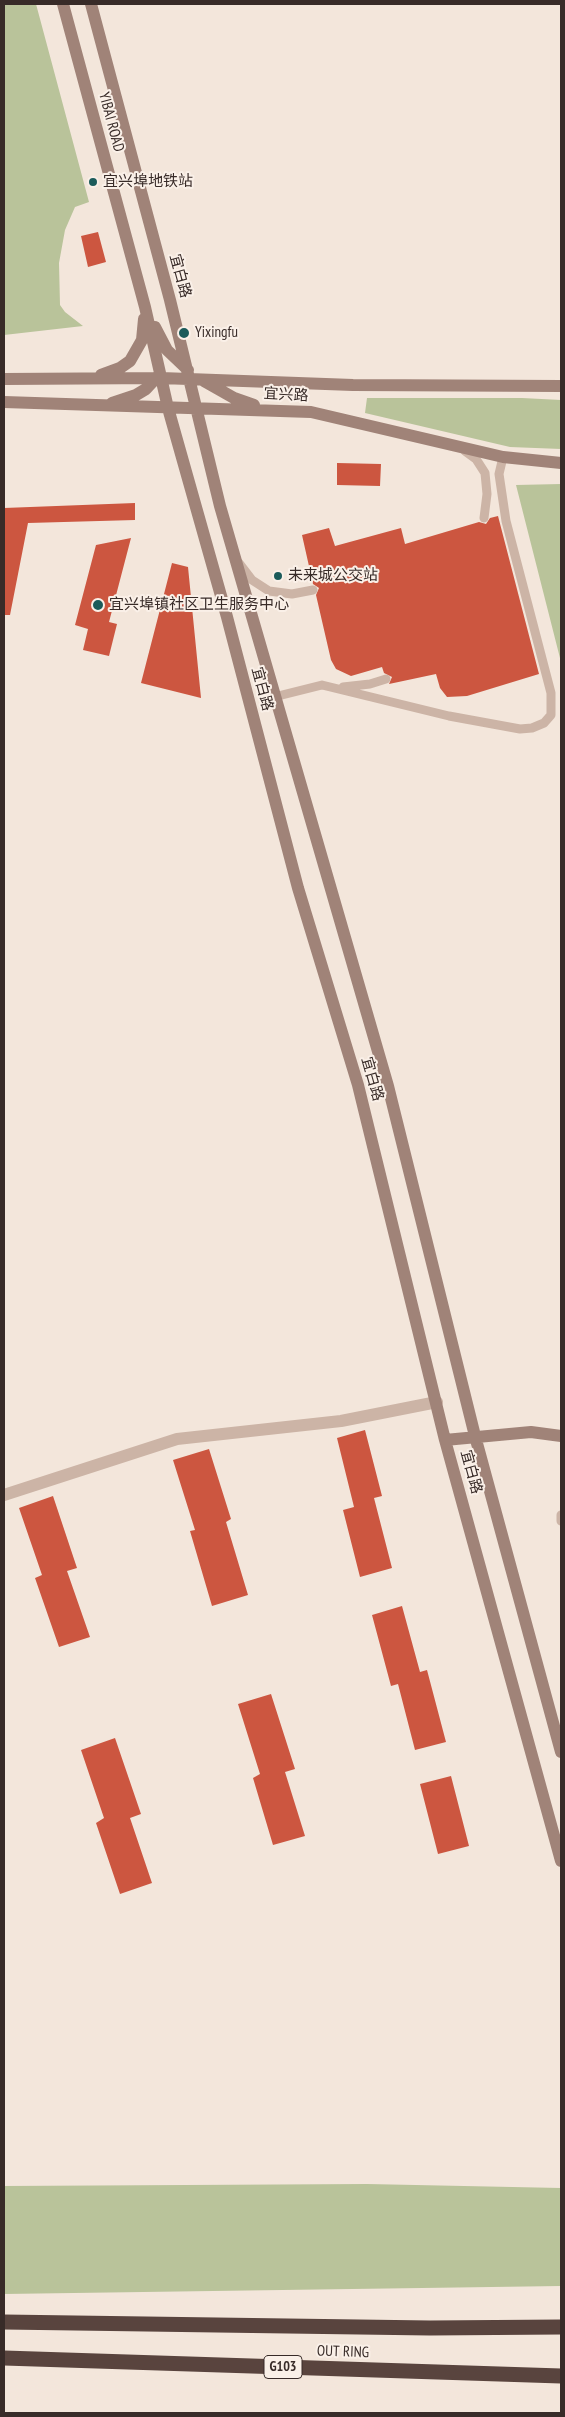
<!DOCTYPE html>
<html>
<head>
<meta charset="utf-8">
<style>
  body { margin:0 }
  #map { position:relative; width:565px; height:2417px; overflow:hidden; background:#f3e6db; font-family:"PT Sans Narrow",sans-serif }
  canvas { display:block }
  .frame { position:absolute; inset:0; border:5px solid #382b28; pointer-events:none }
</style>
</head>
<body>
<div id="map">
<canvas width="565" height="2417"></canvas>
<div class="frame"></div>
</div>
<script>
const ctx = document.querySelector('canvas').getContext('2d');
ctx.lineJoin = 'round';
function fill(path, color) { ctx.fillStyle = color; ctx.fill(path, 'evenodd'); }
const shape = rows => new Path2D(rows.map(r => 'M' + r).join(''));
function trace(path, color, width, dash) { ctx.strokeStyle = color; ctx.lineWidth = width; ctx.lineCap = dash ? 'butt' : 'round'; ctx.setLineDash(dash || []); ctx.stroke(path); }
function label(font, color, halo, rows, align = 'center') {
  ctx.font = font + ' "PT Sans Narrow","Noto Sans SC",sans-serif'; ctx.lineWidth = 4; ctx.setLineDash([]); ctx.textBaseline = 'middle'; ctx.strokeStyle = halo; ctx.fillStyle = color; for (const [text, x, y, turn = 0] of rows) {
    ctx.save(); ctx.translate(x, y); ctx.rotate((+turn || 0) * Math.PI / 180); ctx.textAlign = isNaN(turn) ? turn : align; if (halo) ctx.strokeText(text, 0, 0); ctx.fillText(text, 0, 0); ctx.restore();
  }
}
fill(shape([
  [4,4,36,4,89,202,75,207,65,230,59,263,60,305,65,312,83,326,4,335],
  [367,398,522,398,561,400,561,449,510,447,365,413],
  [561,484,561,662,516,485],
  [367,2184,561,2188,561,2286,4,2294,4,2186]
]), '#b9c39a');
fill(shape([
  [98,232,106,262,88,267,81,236],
  [337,463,381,464,380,486,337,485],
  [135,503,135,520,28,523,10,615,4,615,4,508],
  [498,516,539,674,467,696,447,697,440,688,436,674,389,684,392,677,384,673,382,667,351,676,336,669,331,660,316,595,319,588,313,584,302,535,329,528,335,546,401,528,405,544,479,522,486,524,490,518],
  [131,538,109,622,117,624,109,656,83,650,88,629,75,625,96,545],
  [172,563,188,567,201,698,141,683],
  [365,1430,382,1496,374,1498,392,1568,360,1577,343,1510,354,1507,337,1438],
  [209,1449,231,1519,226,1522,248,1595,212,1606,190,1531,195,1530,173,1460],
  [53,1496,77,1568,67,1571,90,1637,59,1647,35,1578,42,1575,19,1508],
  [402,1606,420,1672,427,1670,446,1742,415,1750,398,1684,391,1686,372,1615],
  [271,1694,295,1769,285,1772,305,1836,273,1845,253,1778,260,1774,238,1704],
  [115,1738,141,1814,130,1818,152,1883,120,1894,96,1823,104,1818,81,1750],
  [451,1776,469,1846,438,1854,420,1784]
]), '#cc5640');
trace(shape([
  [465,451,476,459,485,473,487,494,484,518],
  [239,563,252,580,269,591,292,594,313,590],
  [343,687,370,684,386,679],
  [274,697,322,685,449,716,520,729,532,728,544,723,551,715,551,693,506,521,499,474,503,457],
  [561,1515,561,1521]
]), '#ccb4a6', 9);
trace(shape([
  [4,1495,177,1439,341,1421,437,1402]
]), '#ccb4a6', 12);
trace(shape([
  [63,4,145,307,168,408,227,617,298,888,358,1085,445,1440,561,1861],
  [91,4,170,300,220,506,388,1086,475,1436,561,1752],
  [155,327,167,350,188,370],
  [101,375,120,368,130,361,142,340,144,319],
  [4,379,161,378,353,385,561,386],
  [204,381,234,398,254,405],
  [4,402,311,412,503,457,561,463],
  [112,403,136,395,146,389,158,376],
  [445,1440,531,1432,561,1436]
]), '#a08378', 12);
trace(shape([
  [4,2322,430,2328,561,2327],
  [4,2358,561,2376]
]), '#59443e', 15);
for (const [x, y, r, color] of [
  [93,182,5,"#1b5b5a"],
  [184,333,6,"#1b5b5a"],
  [278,576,5,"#1b5b5a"],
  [98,605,6,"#1b5b5a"]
]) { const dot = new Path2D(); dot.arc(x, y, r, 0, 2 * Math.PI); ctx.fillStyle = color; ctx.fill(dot); trace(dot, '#faf0e8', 2); }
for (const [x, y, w] of [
  [283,2367,38]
]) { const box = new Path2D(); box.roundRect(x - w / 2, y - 11.5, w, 23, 4); ctx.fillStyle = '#faf0e8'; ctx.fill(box); trace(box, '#382b28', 1); }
label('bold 14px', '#382b28', null, [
  ["G103",283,2367]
]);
label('15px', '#382b28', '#faf0e8', [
  ["YIBAI ROAD",111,122,75],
  ["宜白路",180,276,75],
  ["宜兴路",286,395,3],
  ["宜白路",262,689,75],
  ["宜白路",372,1079,74],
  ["宜白路",471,1472,75],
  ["OUT RING",343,2352,2]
]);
label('15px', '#382b28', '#faf0e8', [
  ["宜兴埠地铁站",103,182],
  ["Yixingfu",195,333],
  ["未来城公交站",288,576],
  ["宜兴埠镇社区卫生服务中心",109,605]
], 'left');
</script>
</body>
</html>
